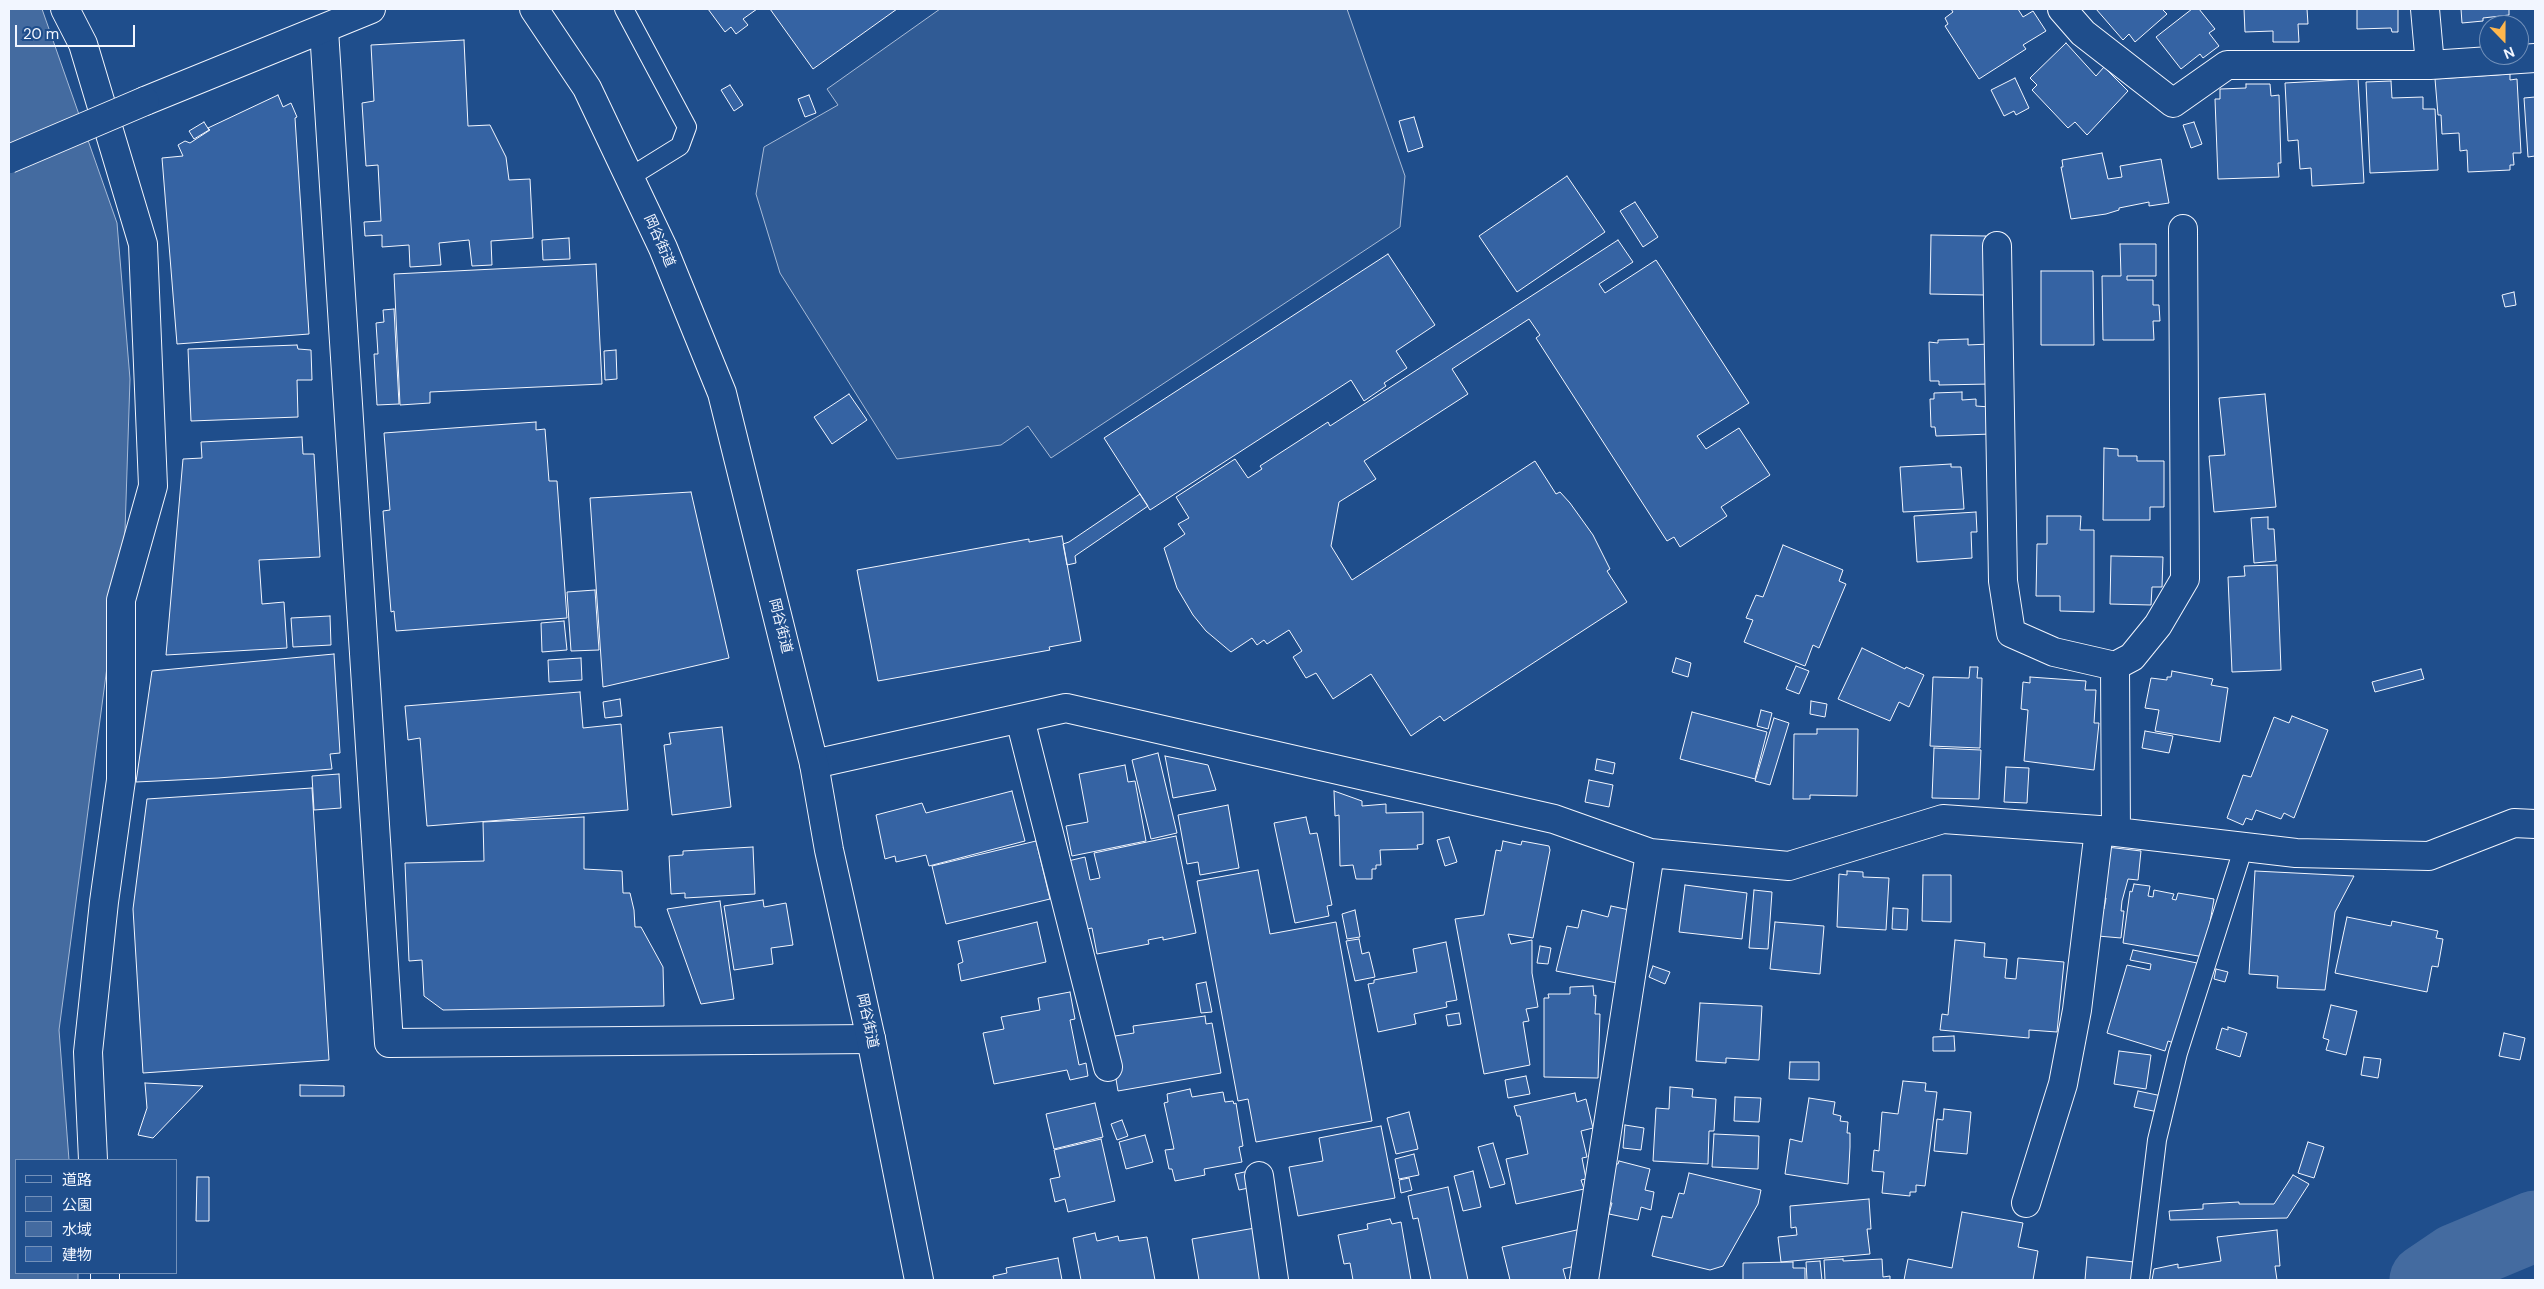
<!DOCTYPE html>
<html>
<head>
<meta charset="utf-8">
<style>
  body { margin:0 }
  #map { position:relative; width:2544px; height:1289px; overflow:hidden; background:#1f4e8c; font-family:"DM Sans","Noto Sans JP",sans-serif }
  canvas { display:block }
  .frame { position:absolute; inset:0; border:10px solid #f2f6ff; pointer-events:none }
  .legend { position:absolute; left:15px; top:1159px; width:162px; height:115px; box-sizing:border-box; background:#1f4e8c; border:1px solid #7391ba; margin:0; padding:6px 9px; list-style:none; font-size:15px; color:#f2f6ff }
  .legend li { display:flex; align-items:center; gap:10px; height:25px }
  .legend b { width:25px; border:1px solid #7391ba }
  .north { position:absolute; left:2479px; top:15px; width:50px; height:50px; box-sizing:border-box; background:#1f4e8c; border:1px solid #7391ba; border-radius:50%; rotate:158deg; font-size:14px; font-weight:700; line-height:20px; text-align:center; color:#f2f6ff }
  .north::after { content:''; display:block; margin:auto; width:18px; height:22px; background:#ffb74d; clip-path:polygon(50% 0,100% 100%,50% 72%,0 100%) }
  .scale { position:absolute; left:15px; top:25px; width:120px; height:22px; box-sizing:border-box; border:2px solid #f2f6ff; border-top:0; padding-left:6px; font-size:15px; line-height:18px; white-space:nowrap; color:#f2f6ff; -webkit-text-stroke:4px #1f4e8c; paint-order:stroke }
</style>
</head>
<body>
<div id="map">
<canvas width="2544" height="1289"></canvas>
<div class="frame"></div>
<ul class="legend">
<li><b style="height:6px;background:#1f4e8c"></b>道路</li>
<li><b style="height:14px;background:#305b95"></b>公園</li>
<li><b style="height:14px;background:#446ba0"></b>水域</li>
<li><b style="height:14px;background:#3563a3"></b>建物</li>
</ul>
<div class="north">N</div>
<div class="scale">20 m</div>
</div>
<script>
const ctx = document.querySelector('canvas').getContext('2d');
ctx.lineJoin = 'round';
function fill(path, color) { ctx.fillStyle = color; ctx.fill(path, 'evenodd'); }
const shape = rows => new Path2D(rows.map(r => 'M' + r).join(''));
function trace(path, color, width, dash) { ctx.strokeStyle = color; ctx.lineWidth = width; ctx.lineCap = dash ? 'butt' : 'round'; ctx.setLineDash(dash || []); ctx.stroke(path); }
function label(font, color, halo, rows, align = 'center') {
  ctx.font = font + ' "DM Sans","Noto Sans JP",sans-serif'; ctx.lineWidth = 4; ctx.setLineDash([]); ctx.textBaseline = 'middle'; ctx.strokeStyle = halo; ctx.fillStyle = color; for (const [text, x, y, turn = 0] of rows) {
    ctx.save(); ctx.translate(x, y); ctx.rotate((+turn || 0) * Math.PI / 180); ctx.textAlign = isNaN(turn) ? turn : align; if (halo) ctx.strokeText(text, 0, 0); ctx.fillText(text, 0, 0); ctx.restore();
  }
}
const green = shape([
  [940,9,1347,9,1405,176,1400,227,1051,458,1028,426,1001,445,897,459,780,273,756,194,764,147,838,105,827,89,940,9]
]);
fill(green, '#305b95');
trace(green, '#a8bbd7', 1);
const water = shape([
  [9,9,42,9,117,223,130,379,125,531,59,1030,69,1160,16,1160,16,1273,78,1273,78,1280,9,1280,9,9]
]);
fill(water, '#446ba0');
trace(water, '#a8bbd7', 1);
trace(shape([
  [2425,1280,2456,1259,2535,1226]
]), '#446ba0', 71);
const building = shape([
  [708,9,757,9,743,19,748,25,736,34,731,27,725,32,708,9],
  [770,9,897,9,813,69,770,9],
  [1951,9,2018,9,2023,17,2033,11,2046,31,2023,45,2026,49,1979,79,1945,26,1948,24,1945,18,1953,12,1951,9],
  [2096,9,2162,9,2167,14,2135,42,2129,34,2123,40,2096,9],
  [2192,9,2199,9,2215,29,2209,33,2219,46,2203,58,2200,54,2181,69,2156,37,2192,9],
  [2244,9,2307,9,2308,24,2298,24,2299,42,2273,42,2273,31,2245,32,2244,9],
  [2357,9,2398,9,2398,32,2392,32,2391,28,2357,29,2357,9],
  [2461,9,2509,9,2509,15,2483,18,2483,21,2462,23,2461,9],
  [464,40,468,126,490,125,506,157,509,180,530,179,533,238,491,241,492,265,472,266,469,240,439,243,441,265,410,267,409,245,382,247,382,235,365,236,364,222,381,221,378,165,366,166,362,103,374,101,371,45,464,40],
  [2066,43,2096,76,2104,67,2128,91,2087,135,2075,122,2068,128,2032,90,2037,85,2030,78,2066,43],
  [2510,74,2510,80,2517,79,2521,153,2513,153,2514,165,2510,165,2510,170,2468,172,2467,150,2460,151,2459,133,2442,134,2441,115,2438,115,2435,79,2510,74],
  [2015,78,2029,108,2016,115,2014,111,2004,116,1991,90,2015,78],
  [2358,79,2364,183,2312,186,2311,168,2300,169,2298,140,2288,141,2285,83,2358,79],
  [2391,81,2392,98,2423,97,2423,109,2435,109,2438,170,2370,173,2366,82,2391,81],
  [2246,84,2270,84,2271,96,2279,95,2281,163,2278,163,2279,177,2218,179,2215,99,2220,99,2220,89,2246,88,2246,84],
  [730,85,743,105,734,111,721,90,730,85],
  [278,95,283,107,291,103,297,117,295,118,309,334,177,344,162,158,183,156,178,145,185,141,190,143,210,130,208,128,278,95],
  [809,95,816,113,805,117,798,99,809,95],
  [2535,97,2535,156,2528,157,2524,98,2535,97],
  [1414,117,1423,147,1408,152,1399,121,1414,117],
  [204,122,209,130,194,139,189,131,204,122],
  [2194,122,2202,144,2191,148,2183,125,2194,122],
  [2102,153,2108,179,2122,177,2120,166,2161,159,2169,203,2149,206,2149,202,2119,208,2119,210,2106,214,2071,219,2061,167,2063,167,2062,160,2102,153],
  [1567,176,1605,232,1517,292,1479,236,1567,176],
  [1635,202,1658,237,1643,247,1620,211,1635,202],
  [1931,235,1986,236,1985,295,1930,294,1931,235],
  [569,238,570,259,543,260,542,240,569,238],
  [1618,240,1633,262,1599,284,1605,293,1656,260,1749,403,1697,436,1706,449,1739,428,1770,475,1721,507,1727,516,1680,547,1674,537,1667,541,1536,338,1540,335,1529,319,1452,369,1468,394,1364,461,1376,479,1339,502,1331,546,1352,580,1535,461,1556,494,1560,492,1570,503,1593,535,1610,569,1607,571,1627,602,1444,721,1440,716,1411,736,1371,674,1333,699,1316,673,1306,678,1293,657,1302,651,1289,630,1267,644,1264,640,1257,645,1252,638,1231,652,1206,631,1193,615,1177,588,1164,548,1185,534,1178,524,1189,518,1176,497,1235,459,1248,478,1262,469,1260,466,1328,422,1330,426,1618,240],
  [2120,244,2156,244,2156,276,2127,276,2127,280,2153,280,2153,305,2159,305,2160,321,2153,321,2154,340,2103,340,2102,276,2121,276,2120,244],
  [1388,254,1435,325,1396,351,1407,368,1384,383,1386,386,1364,401,1351,380,1150,510,1104,438,1388,254],
  [596,264,602,384,430,392,430,403,400,405,394,274,596,264],
  [2041,271,2093,271,2094,345,2041,345,2041,271],
  [2514,292,2516,305,2505,307,2502,295,2514,292],
  [394,309,399,404,377,405,374,354,378,354,376,323,384,322,383,310,394,309],
  [1968,339,1968,345,1989,344,1990,384,1939,385,1939,381,1930,381,1929,342,1938,343,1938,340,1968,339],
  [297,345,298,349,311,350,312,380,297,380,298,417,191,421,188,349,297,345],
  [616,350,617,379,605,380,604,351,616,350],
  [1962,392,1962,400,1976,399,1976,406,1990,407,1991,434,1936,436,1935,427,1931,427,1930,399,1934,399,1934,393,1962,392],
  [849,394,867,420,832,444,814,417,849,394],
  [2265,394,2276,507,2214,512,2209,456,2225,455,2219,398,2265,394],
  [536,422,536,430,545,429,549,481,557,481,567,618,396,631,394,611,391,612,383,511,390,510,384,433,536,422],
  [302,437,303,454,314,454,320,557,259,560,262,604,284,602,287,648,166,655,183,459,202,458,201,442,302,437],
  [2104,448,2118,449,2118,456,2137,456,2137,461,2164,461,2164,507,2150,507,2150,520,2103,520,2104,448],
  [1951,464,1951,467,1961,467,1964,509,1903,512,1900,467,1951,464],
  [691,492,729,658,603,687,590,498,691,492],
  [1140,494,1148,506,1075,556,1076,563,1067,565,1063,544,1069,542,1140,494],
  [1976,512,1977,532,1971,532,1972,558,1917,562,1914,516,1976,512],
  [2047,516,2081,516,2080,530,2094,530,2094,612,2060,611,2060,596,2036,596,2037,544,2047,544,2047,516],
  [2268,517,2268,529,2274,529,2276,561,2254,563,2251,518,2268,517],
  [1062,536,1081,641,1049,647,1050,650,878,681,857,570,1029,539,1029,542,1062,536],
  [1783,545,1843,570,1839,581,1846,584,1819,648,1813,645,1805,666,1744,642,1753,620,1746,618,1756,595,1763,597,1783,545],
  [2111,556,2163,557,2162,587,2152,587,2151,605,2110,604,2111,556],
  [2277,565,2281,670,2232,672,2228,577,2245,576,2244,566,2277,565],
  [595,590,599,650,571,651,567,592,595,590],
  [330,616,331,645,293,647,291,618,330,616],
  [564,621,567,650,542,652,541,623,564,621],
  [1862,648,1905,669,1906,667,1924,675,1909,707,1899,702,1890,721,1838,699,1862,648],
  [334,654,340,753,330,754,332,769,218,778,136,782,152,671,334,654],
  [581,658,582,680,549,682,548,660,581,658],
  [1676,658,1691,663,1688,677,1672,672,1676,658],
  [1796,666,1809,671,1799,694,1786,689,1796,666],
  [1970,667,1978,667,1977,678,1982,678,1980,748,1930,746,1933,677,1969,678,1970,667],
  [2421,669,2424,679,2375,692,2372,682,2421,669],
  [2172,671,2213,679,2211,685,2228,688,2220,742,2155,731,2159,710,2145,708,2151,678,2167,680,2167,677,2171,677,2172,671],
  [2030,677,2086,681,2085,690,2096,690,2094,723,2099,723,2094,770,2024,761,2028,710,2021,709,2023,682,2030,683,2030,677],
  [580,692,583,728,621,724,628,810,427,826,420,738,408,740,405,706,580,692],
  [620,699,622,716,605,718,603,702,620,699],
  [1811,701,1827,704,1825,717,1810,714,1811,701],
  [1761,710,1772,713,1768,729,1757,726,1761,710],
  [1692,712,1767,732,1755,779,1680,759,1692,712],
  [2292,716,2328,730,2294,818,2284,813,2281,819,2256,810,2252,820,2246,818,2243,825,2227,818,2243,775,2251,777,2274,717,2289,723,2292,716],
  [1774,718,1789,723,1770,785,1755,781,1774,718],
  [722,727,731,807,672,815,664,745,671,744,669,733,722,727],
  [1817,729,1858,729,1857,796,1810,795,1810,799,1793,799,1794,734,1817,734,1817,729],
  [2145,731,2173,736,2169,753,2142,748,2145,731],
  [1934,748,1981,750,1979,799,1932,798,1934,748],
  [1158,753,1177,833,1151,839,1132,760,1158,753],
  [1165,756,1208,765,1216,790,1173,798,1165,756],
  [1597,759,1615,763,1613,774,1595,770,1597,759],
  [1125,765,1128,782,1135,781,1146,841,1072,856,1066,826,1088,822,1079,774,1125,765],
  [2006,767,2029,768,2027,803,2004,802,2006,767],
  [339,774,341,808,314,810,312,776,339,774],
  [1589,780,1613,785,1609,807,1585,802,1589,780],
  [312,788,329,1060,143,1073,133,909,147,799,312,788],
  [1012,791,1025,841,929,866,926,855,896,862,895,856,885,859,876,815,922,803,926,813,1012,791],
  [1334,791,1362,801,1362,806,1386,804,1386,813,1423,812,1423,844,1417,845,1418,849,1380,850,1381,865,1376,865,1376,869,1372,869,1372,879,1356,879,1353,865,1340,866,1339,815,1335,816,1334,791],
  [1228,805,1239,868,1200,875,1198,862,1187,864,1178,815,1228,805],
  [584,817,584,869,622,871,623,893,630,893,634,910,635,927,641,927,663,967,664,1006,443,1010,424,996,422,960,409,961,405,863,484,861,483,822,584,817],
  [1306,817,1310,834,1317,833,1332,905,1327,906,1329,916,1295,923,1274,823,1306,817],
  [1176,836,1196,933,1163,940,1163,937,1148,940,1149,944,1097,954,1092,928,1082,930,1068,861,1085,857,1090,880,1100,878,1094,853,1176,836],
  [1449,837,1457,862,1445,866,1437,840,1449,837],
  [1036,841,1050,899,946,924,932,866,1036,841],
  [1503,841,1521,845,1522,841,1549,846,1550,850,1533,938,1508,934,1511,944,1532,940,1532,973,1538,1007,1526,1009,1529,1021,1523,1022,1530,1065,1484,1074,1455,919,1484,915,1496,850,1501,851,1503,841],
  [753,847,755,894,685,898,685,893,671,894,669,856,683,855,683,851,753,847],
  [2107,847,2141,851,2138,880,2128,879,2122,901,2121,911,2124,911,2121,938,2098,936,2100,908,2104,909,2106,898,2103,898,2107,847],
  [1258,870,1270,934,1336,922,1372,1121,1256,1142,1248,1099,1238,1101,1197,881,1258,870],
  [1847,871,1863,872,1863,877,1889,878,1886,930,1837,927,1839,874,1847,875,1847,871],
  [2255,871,2354,876,2335,912,2325,990,2277,988,2278,976,2249,974,2255,871],
  [1923,875,1951,875,1951,922,1922,921,1923,875],
  [2134,884,2150,886,2148,896,2153,897,2154,890,2174,894,2172,899,2176,900,2178,893,2214,899,2204,957,2123,943,2130,891,2132,892,2134,884],
  [1685,885,1747,893,1742,939,1679,932,1685,885],
  [1754,890,1772,892,1768,949,1749,948,1754,890],
  [763,900,764,907,786,903,793,945,771,948,773,964,734,970,724,906,763,900],
  [720,901,734,999,701,1004,667,909,720,901],
  [1611,906,1634,911,1617,983,1556,971,1567,926,1578,928,1582,910,1608,917,1611,906],
  [1893,908,1908,909,1907,930,1892,929,1893,908],
  [1355,910,1360,937,1347,939,1342,914,1355,910],
  [2347,917,2391,926,2392,921,2438,931,2436,938,2443,939,2438,967,2432,966,2427,992,2335,973,2347,917],
  [1037,922,1046,962,961,981,958,964,963,962,958,941,1037,922],
  [1775,922,1824,926,1820,974,1770,969,1775,922],
  [1359,939,1362,954,1369,952,1375,977,1355,981,1346,941,1359,939],
  [1955,940,1985,943,1984,957,2007,959,2005,978,2016,979,2018,958,2064,962,2057,1032,2029,1030,2029,1038,1940,1030,1942,1014,1948,1015,1955,940],
  [1446,942,1457,1000,1446,1002,1447,1007,1414,1014,1416,1024,1378,1032,1368,984,1374,983,1374,980,1417,972,1413,949,1446,942],
  [1540,946,1551,948,1548,964,1537,963,1540,946],
  [2133,950,2197,963,2177,1044,2168,1041,2165,1051,2107,1033,2127,965,2150,970,2151,964,2130,960,2133,950],
  [1653,966,1670,972,1665,984,1649,977,1653,966],
  [2216,969,2228,972,2225,982,2214,979,2216,969],
  [1206,982,1212,1012,1201,1013,1196,984,1206,982],
  [1593,986,1594,996,1596,995,1595,1014,1600,1014,1598,1078,1544,1077,1544,998,1549,998,1548,994,1570,994,1570,987,1593,986],
  [1070,992,1075,1019,1070,1020,1079,1065,1086,1063,1088,1076,1070,1080,1067,1070,994,1084,983,1033,1004,1029,1001,1017,1040,1010,1038,998,1070,992],
  [1700,1003,1762,1006,1759,1060,1726,1058,1726,1063,1696,1061,1700,1003],
  [2331,1005,2357,1011,2346,1055,2326,1050,2329,1040,2323,1038,2331,1005],
  [1459,1013,1461,1024,1448,1026,1446,1015,1459,1013],
  [1205,1016,1206,1024,1212,1023,1221,1073,1118,1091,1109,1037,1134,1033,1133,1026,1205,1016],
  [2228,1027,2247,1033,2240,1057,2216,1049,2222,1028,2228,1030,2228,1027],
  [2504,1033,2525,1038,2520,1060,2499,1056,2504,1033],
  [1954,1036,1955,1051,1933,1051,1933,1037,1954,1036],
  [2119,1051,2151,1055,2146,1089,2114,1084,2119,1051],
  [2364,1057,2381,1059,2378,1078,2361,1075,2364,1057],
  [1790,1062,1819,1062,1819,1080,1789,1079,1790,1062],
  [1526,1076,1530,1094,1508,1098,1505,1080,1526,1076],
  [1903,1081,1926,1083,1925,1091,1937,1092,1925,1186,1916,1185,1916,1192,1910,1192,1910,1196,1882,1193,1884,1172,1872,1171,1874,1150,1879,1151,1882,1112,1898,1114,1903,1081],
  [145,1083,203,1086,153,1138,138,1135,147,1108,145,1083],
  [300,1085,344,1086,344,1096,300,1096,300,1085],
  [1670,1087,1693,1089,1692,1097,1716,1099,1714,1131,1709,1131,1708,1164,1653,1161,1656,1108,1669,1109,1670,1087],
  [1190,1089,1192,1097,1223,1092,1225,1102,1233,1101,1234,1104,1236,1103,1243,1146,1239,1147,1242,1162,1204,1169,1205,1175,1175,1181,1172,1169,1169,1169,1165,1150,1174,1149,1164,1103,1168,1102,1167,1094,1190,1089],
  [2138,1091,2162,1096,2158,1112,2134,1107,2138,1091],
  [1575,1093,1577,1102,1586,1099,1593,1128,1581,1131,1587,1157,1582,1158,1586,1179,1581,1180,1584,1189,1516,1204,1506,1159,1528,1154,1520,1116,1517,1116,1514,1106,1575,1093],
  [1735,1097,1761,1098,1759,1122,1734,1121,1735,1097],
  [1809,1098,1835,1102,1833,1114,1841,1116,1840,1121,1848,1122,1847,1133,1850,1133,1850,1147,1848,1184,1785,1174,1790,1139,1802,1142,1809,1098],
  [1095,1103,1103,1137,1054,1149,1046,1114,1095,1103],
  [1944,1109,1971,1112,1967,1154,1934,1151,1937,1119,1943,1120,1944,1109],
  [1409,1112,1418,1149,1396,1154,1387,1118,1409,1112],
  [1122,1120,1128,1136,1117,1140,1111,1124,1122,1120],
  [1625,1125,1644,1128,1641,1150,1623,1148,1625,1125],
  [1381,1126,1395,1198,1298,1216,1289,1167,1323,1161,1319,1138,1381,1126],
  [1714,1134,1759,1136,1758,1169,1712,1167,1714,1134],
  [1145,1135,1153,1162,1126,1169,1119,1142,1145,1135],
  [1101,1139,1115,1201,1068,1212,1065,1199,1055,1202,1050,1179,1060,1177,1054,1150,1101,1139],
  [2308,1142,2324,1147,2314,1178,2298,1173,2308,1142],
  [1493,1143,1505,1184,1490,1188,1478,1147,1493,1143],
  [1414,1154,1419,1175,1399,1179,1395,1159,1414,1154],
  [1619,1161,1650,1169,1645,1190,1654,1192,1651,1210,1641,1207,1638,1220,1609,1214,1612,1203,1608,1202,1616,1164,1618,1164,1619,1161],
  [1249,1171,1253,1187,1239,1190,1235,1174,1249,1171],
  [1473,1171,1481,1207,1463,1211,1454,1176,1473,1171],
  [1689,1173,1761,1190,1758,1204,1723,1266,1710,1270,1652,1256,1662,1216,1672,1218,1679,1193,1684,1194,1689,1173],
  [2293,1175,2309,1184,2287,1218,2170,1220,2169,1211,2203,1209,2203,1204,2239,1202,2239,1204,2274,1204,2293,1175],
  [197,1177,209,1177,209,1221,196,1221,197,1177],
  [1409,1178,1412,1190,1401,1193,1399,1180,1409,1178],
  [1448,1187,1468,1280,1431,1280,1418,1218,1413,1219,1408,1196,1448,1187],
  [1869,1199,1871,1229,1867,1229,1870,1254,1781,1262,1778,1237,1797,1235,1796,1227,1791,1228,1790,1206,1869,1199],
  [1962,1212,2023,1223,2018,1247,2038,1251,2033,1280,1904,1280,1908,1259,1952,1268,1962,1212],
  [1390,1219,1392,1224,1401,1222,1411,1280,1353,1280,1350,1263,1344,1264,1338,1235,1368,1229,1367,1224,1390,1219],
  [1255,1228,1264,1280,1199,1280,1192,1239,1255,1228],
  [1581,1229,1579,1265,1563,1269,1566,1280,1510,1280,1502,1247,1581,1229],
  [2277,1230,2280,1266,2275,1266,2277,1280,2152,1280,2154,1269,2178,1264,2178,1268,2221,1261,2217,1237,2277,1230],
  [1095,1233,1097,1241,1118,1236,1119,1241,1147,1237,1155,1280,1081,1280,1073,1238,1095,1233],
  [2087,1257,2134,1262,2132,1280,2085,1280,2087,1257],
  [1058,1258,1062,1280,994,1280,993,1276,1007,1273,1006,1268,1058,1258],
  [1843,1259,1843,1261,1882,1259,1883,1277,1890,1276,1890,1280,1825,1280,1824,1260,1843,1259],
  [1820,1261,1822,1280,1807,1280,1806,1262,1820,1261],
  [1793,1262,1793,1268,1805,1268,1805,1280,1743,1280,1743,1263,1793,1262]
]);
fill(building, '#3563a3');
trace(building, '#f2f6ff', 1);
const lane = shape([
  [624,9,687,127,680,146,630,177],
  [2140,1280,2157,1140,2178,1053,2244,846]
]);
const street = shape([
  [65,9,83,44,143,244,153,486,121,600,121,780,104,902,88,1052,93,1160],
  [2062,9,2083,33,2173,103,2227,65,2430,65],
  [2425,9,2430,65,2535,58],
  [324,30,389,1043,871,1039],
  [1997,246,2003,581,2011,633,2054,652,2115,666],
  [1020,719,1108,1067],
  [814,764,1066,708,1554,819,1650,853,1789,866,1943,819,2099,830,2296,853,2429,856,2514,823,2535,824],
  [2116,832,2115,666,2132,657,2158,625,2185,579,2183,229],
  [1259,1176,1274,1280],
  [2026,1203,2063,1084,2077,1010,2099,830],
  [105,1273,105,1280],
  [1584,1280,1650,853]
]);
const secondary = shape([
  [145,101,371,9]
]);
const primary = shape([
  [534,9,587,88,663,248,722,393,814,764,829,850,871,1039,919,1280]
]);
trace(lane, '#f2f6ff', 20);
trace(street, '#f2f6ff', 30);
trace(secondary, '#f2f6ff', 30);
trace(primary, '#f2f6ff', 30);
trace(lane, '#1f4e8c', 18);
trace(street, '#1f4e8c', 28);
trace(secondary, '#1f4e8c', 28);
trace(primary, '#1f4e8c', 28);
const secondaryBridge = shape([
  [9,159,145,101]
]);
trace(secondaryBridge, '#f2f6ff', 30, []);
trace(secondaryBridge, '#1f4e8c', 28);
label('14px', '#f2f6ff', '#1f4e8c', [
  ["岡谷街道",659,241,66],
  ["岡谷街道",780,626,76],
  ["岡谷街道",867,1021,78]
]);
</script>
</body>
</html>
